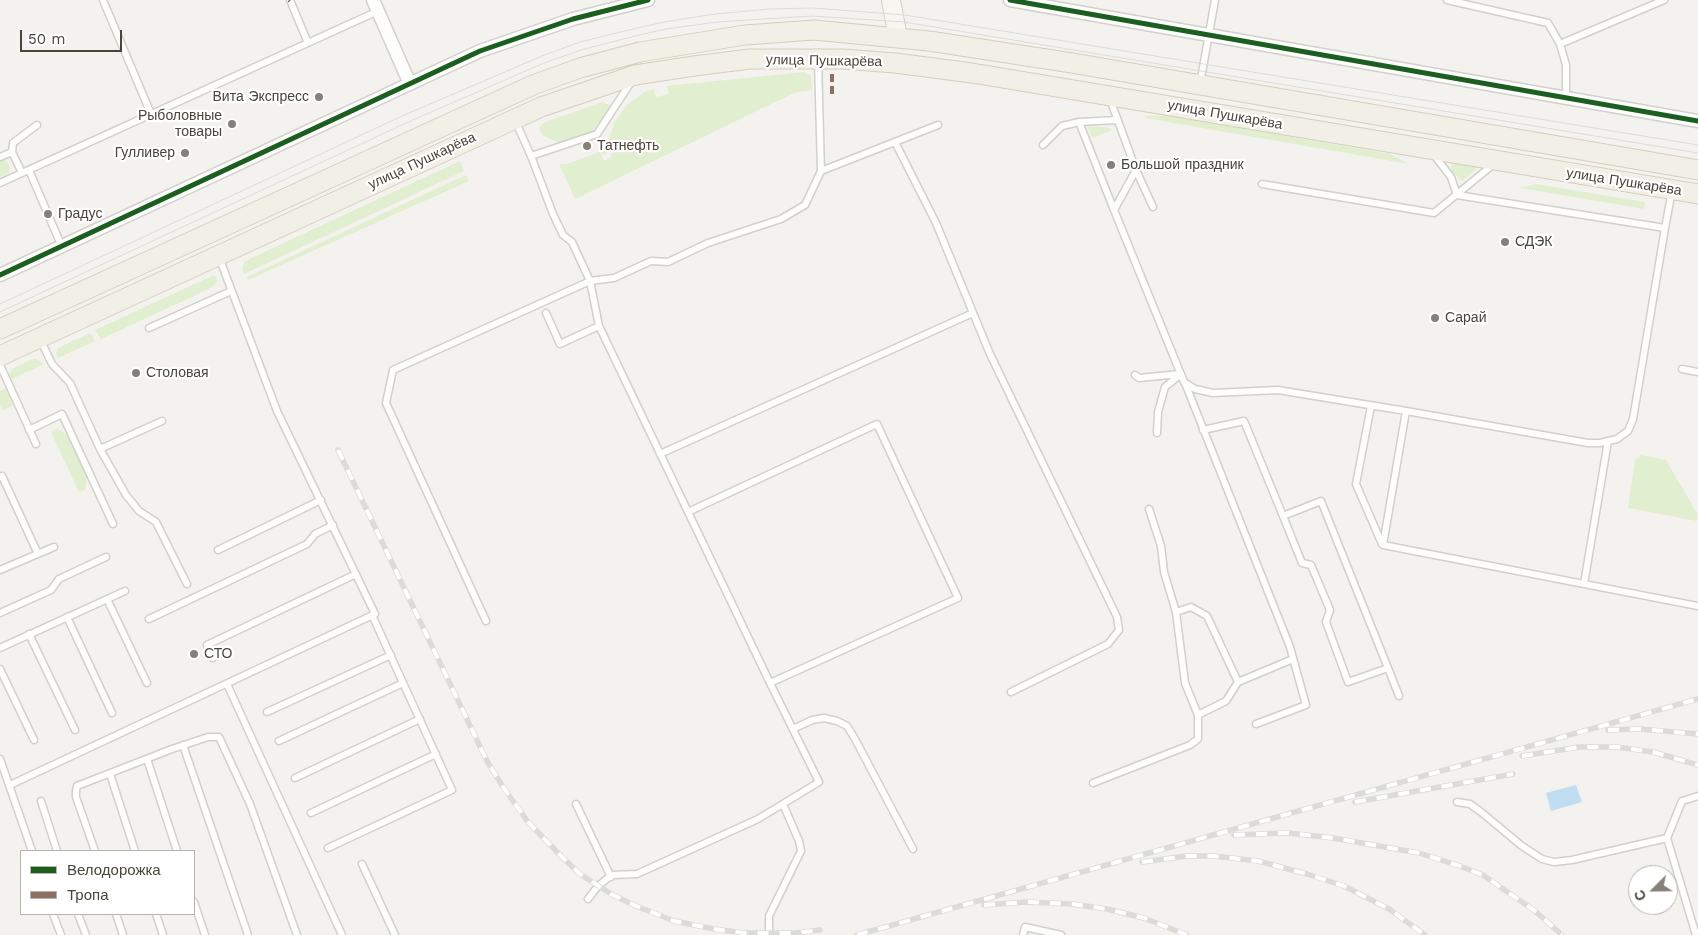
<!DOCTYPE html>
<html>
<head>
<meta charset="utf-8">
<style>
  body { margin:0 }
  #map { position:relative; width:1698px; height:935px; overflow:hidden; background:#f4f2ee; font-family:"Work Sans",sans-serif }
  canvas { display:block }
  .legend { position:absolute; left:20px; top:850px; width:175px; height:65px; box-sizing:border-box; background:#fff; border:1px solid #b7b4b0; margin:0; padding:6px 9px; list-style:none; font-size:15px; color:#4b4439 }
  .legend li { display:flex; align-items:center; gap:10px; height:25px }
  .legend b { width:25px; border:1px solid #b7b4b0 }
  .north { position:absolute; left:1628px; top:865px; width:50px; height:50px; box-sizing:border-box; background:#fff; border:1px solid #b7b4b0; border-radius:50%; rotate:247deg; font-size:14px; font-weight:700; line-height:20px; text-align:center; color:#4b4439 }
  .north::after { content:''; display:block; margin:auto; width:18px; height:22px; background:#868178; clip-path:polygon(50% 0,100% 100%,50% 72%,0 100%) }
  .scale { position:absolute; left:20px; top:30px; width:102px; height:22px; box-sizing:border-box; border:2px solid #4b4439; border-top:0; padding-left:6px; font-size:15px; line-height:18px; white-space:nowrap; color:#4b4439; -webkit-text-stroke:4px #fff; paint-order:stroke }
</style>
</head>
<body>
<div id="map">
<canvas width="1698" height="935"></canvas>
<ul class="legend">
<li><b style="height:6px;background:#1b5e20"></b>Велодорожка</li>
<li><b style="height:6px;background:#8d6e63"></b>Тропа</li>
</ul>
<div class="north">С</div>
<div class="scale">50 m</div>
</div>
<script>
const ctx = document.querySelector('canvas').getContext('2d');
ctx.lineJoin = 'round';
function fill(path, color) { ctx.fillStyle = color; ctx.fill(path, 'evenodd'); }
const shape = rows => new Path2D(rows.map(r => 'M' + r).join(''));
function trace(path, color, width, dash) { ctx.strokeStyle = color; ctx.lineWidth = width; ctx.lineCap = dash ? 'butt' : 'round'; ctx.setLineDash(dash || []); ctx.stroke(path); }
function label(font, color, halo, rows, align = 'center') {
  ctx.font = font + ' "Work Sans",sans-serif'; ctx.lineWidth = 4.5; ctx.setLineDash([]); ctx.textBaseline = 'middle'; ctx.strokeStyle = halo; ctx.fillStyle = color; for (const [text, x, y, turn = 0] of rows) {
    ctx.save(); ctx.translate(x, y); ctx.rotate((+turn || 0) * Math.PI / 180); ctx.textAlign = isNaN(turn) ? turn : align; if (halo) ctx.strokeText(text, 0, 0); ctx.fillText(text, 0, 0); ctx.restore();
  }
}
fill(shape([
  [804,72,811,76,812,90,796,92,575,199,559,164,567,164,600,152,604,161,612,157,610,153,618,152,616,149,603,155,601,151,606,147,615,121,628,104,646,91,654,89,656,97,669,94,667,86],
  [602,102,610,105,608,111,593,132,560,143,542,135,539,128,543,123],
  [1146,116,1171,116,1390,154,1409,164,1145,118],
  [1088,127,1106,127,1112,130,1092,138],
  [5,160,9,165,10,171,8,173,0,177,0,161],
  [460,161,464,171,244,274,242,269,245,261],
  [1453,163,1476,167,1475,170,1462,181,1450,170],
  [466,175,469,181,248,280,247,277],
  [1536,184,1645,202,1644,209,1521,188],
  [212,276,215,276,218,281,211,288,101,339,95,330],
  [90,333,95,341,58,358,56,353,58,348],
  [32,359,36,359,44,364,10,380,9,375,12,369],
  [6,388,13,406,3,410,0,405,0,391],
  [58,429,68,436,87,474,85,490,79,492,51,432],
  [1641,455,1666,460,1698,515,1697,521,1628,508,1635,460]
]), '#e1eecf');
fill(shape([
  [1576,785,1582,802,1551,811,1546,793]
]), '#c0ddf1');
const lane = shape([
  [103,0,151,114],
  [290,0,308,43],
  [1447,0,1548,23,1560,44,1566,65,1566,98],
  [1560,44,1664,0],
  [818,60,821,171],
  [1200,84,1215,0],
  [1110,99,1136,170,1114,210,1184,382,1195,389,1213,393,1278,390,1406,411,1383,545,1698,606],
  [515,120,531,156,553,214,563,235,572,242,590,281,599,326,770,683,819,782,758,819,637,874,613,875,608,878,598,886,588,899],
  [1079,122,1114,210],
  [895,142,936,223,990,354,1117,617,1119,630,1108,644,1011,692],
  [1043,145,1062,126,1079,122,1117,120],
  [1434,155,1451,177,1457,195],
  [531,156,597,134,631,82],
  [0,157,12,152],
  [29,170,62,247],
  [1136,170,1153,207],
  [22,173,12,152,13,143,37,125],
  [0,183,378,11],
  [1262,184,1434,213,1495,163],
  [1457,195,1665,228,1672,191],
  [546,313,560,344,599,326],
  [149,328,231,291],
  [40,339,52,364,70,383,100,449,126,495,139,511,156,522,187,584],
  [0,365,36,444],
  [1682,369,1698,372],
  [1135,375,1139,378,1180,374],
  [1185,383,1290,647,1306,705,1256,724],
  [1371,406,1356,484,1382,544],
  [1406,411,1588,443,1600,443,1617,439,1628,431,1633,419,1665,228],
  [29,430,62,414,113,524],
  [1203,430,1244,421,1283,516,1302,563,1311,565,1330,610,1326,622,1348,682,1388,668,1321,501,1283,516],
  [1157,433,1158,412,1165,387,1181,374],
  [100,449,162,421],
  [660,454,973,313],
  [0,477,2,476,38,554],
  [1149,509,1161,546,1164,572,1176,612],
  [688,512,877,424,958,598,770,683],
  [218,550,321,500],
  [0,570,54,547],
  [1584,584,1608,441],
  [107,599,147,683],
  [0,613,51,590,59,579,106,557],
  [67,617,112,713],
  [149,619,307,544,315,534,333,525],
  [486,621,386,403,393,370,590,281,614,278,651,261,668,262,708,243,781,219,805,205,821,171,938,125],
  [29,634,75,730],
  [0,648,125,591],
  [213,658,207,645,356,574],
  [1388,668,1399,696],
  [0,669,34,740],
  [227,684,342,935],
  [267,712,391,655],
  [1198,715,1185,683,1176,612,1191,607,1207,616,1238,682,1293,659],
  [793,729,812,720,824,718,837,721,847,726,855,739,913,849],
  [279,741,403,683],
  [183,745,248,935],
  [0,759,32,851],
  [147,759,177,851],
  [110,774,135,851],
  [295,778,420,719],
  [1093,783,1190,745,1198,739,1198,715,1226,701,1238,682],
  [10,785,375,614,277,411,219,257],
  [41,801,57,851],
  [1457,802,1470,804,1481,812,1522,846,1542,859,1554,862,1572,860,1667,838,1696,935],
  [576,804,611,877],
  [311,813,436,754],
  [1667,838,1682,801,1698,796],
  [328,848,452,790,372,615],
  [95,851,76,797,76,791,77,786,172,749,208,737,219,737,250,804,297,935],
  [362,864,395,935],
  [194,902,205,935],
  [53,914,61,935],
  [78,914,86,935],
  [116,914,123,935],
  [156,914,163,935],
  [769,935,769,916,801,851,799,841,783,804],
  [1023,935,1025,927,1061,935]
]);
const street = shape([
  [373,0,410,84],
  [1010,0,1698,121],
  [0,275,480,51,573,19,648,0]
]);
const secondary = shape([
  [891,0,898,38]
]);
const primary = shape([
  [0,329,533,85,580,68,640,52,745,35,814,30,929,41,1072,63,1698,170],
  [0,356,541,107,635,75,694,66,750,59,843,59,895,63,972,73,1698,194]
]);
trace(lane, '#d2d0cb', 9);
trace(street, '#d2d0cb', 15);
trace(secondary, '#d3cfc5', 20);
trace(primary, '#d6cebb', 21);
trace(lane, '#fdfdfc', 6);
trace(street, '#fdfdfc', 12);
trace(secondary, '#f7f6f1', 18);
trace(primary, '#f2efe6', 19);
trace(shape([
  [0,304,402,116,542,56,580,42,637,28,664,22,715,14,769,9,813,8,905,15,1698,145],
  [0,312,406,123,544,63,581,50,639,35,666,29,717,22,812,16,904,22,1698,153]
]), '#dbdbda', 1);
const rail = shape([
  [338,450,487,761,503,787,528,822,558,853,580,874,611,894,636,906,674,921,714,929,744,933,796,933,820,930],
  [1608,730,1639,729,1698,734],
  [1522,756,1579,747,1616,747,1653,752,1698,765],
  [1355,802,1513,774],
  [1234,835,1288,833,1333,838,1419,853,1457,865,1483,875,1535,911,1562,935],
  [1142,862,1187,856,1213,856,1258,861,1307,874,1344,886,1389,909,1425,935],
  [984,905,1027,902,1072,904,1107,909,1144,918,1187,935],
  [857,935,1698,699]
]);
trace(rail, '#dbdbda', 5.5);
trace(rail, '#fff', 4, [11]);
trace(shape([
  [289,0,290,1],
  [832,94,832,71]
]), '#8d6e63', 4, [8, 4]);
trace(shape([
  [1010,0,1698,121],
  [0,275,480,51,573,19,648,0]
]), '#1b5e20', 5);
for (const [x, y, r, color] of [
  [319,97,5,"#868178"],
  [232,124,5,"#868178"],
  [587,146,5,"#868178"],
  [185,153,5,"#868178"],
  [1111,165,5,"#868178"],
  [48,214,5,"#868178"],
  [1505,242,5,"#868178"],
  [1435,318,5,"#868178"],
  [136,373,5,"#868178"],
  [194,654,5,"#868178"]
]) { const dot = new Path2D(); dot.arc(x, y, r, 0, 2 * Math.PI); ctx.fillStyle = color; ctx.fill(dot); trace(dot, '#fff', 2); }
label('14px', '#4b4439', '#fff', [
  ["улица Пушкарёва",824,61,1],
  ["улица Пушкарёва",1225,115,10],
  ["улица Пушкарёва",422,161,-25],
  ["улица Пушкарёва",1624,182,9]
]);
label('14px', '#4b4439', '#fff', [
  ["Вита Экспресс",309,97,"right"],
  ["Рыболовные",222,116,"right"],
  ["товары",222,132,"right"],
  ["Татнефть",597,146],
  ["Гулливер",175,153,"right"],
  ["Большой праздник",1121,165],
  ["Градус",58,214],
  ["СДЭК",1515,242],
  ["Сарай",1445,318],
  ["Столовая",146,373],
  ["СТО",204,654]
], 'left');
</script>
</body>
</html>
